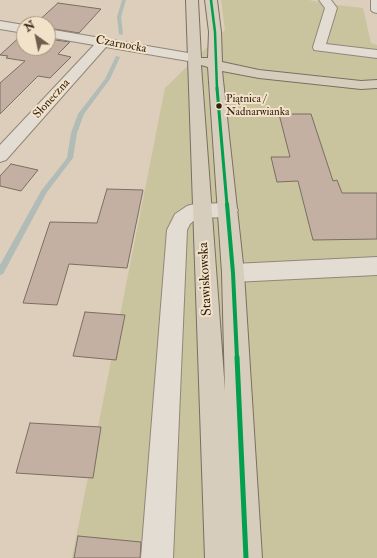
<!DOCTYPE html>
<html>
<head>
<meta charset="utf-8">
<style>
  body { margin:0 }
  #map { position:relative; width:377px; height:558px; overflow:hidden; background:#dcceba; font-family:"IM FELL Double Pica",serif }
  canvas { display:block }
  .north { position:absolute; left:16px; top:16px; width:40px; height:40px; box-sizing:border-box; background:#f1e2c9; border:1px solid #a5957f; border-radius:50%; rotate:327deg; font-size:11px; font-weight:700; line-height:16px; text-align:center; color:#322110 }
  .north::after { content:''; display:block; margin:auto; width:14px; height:18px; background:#6e5e4c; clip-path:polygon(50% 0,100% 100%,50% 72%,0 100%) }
</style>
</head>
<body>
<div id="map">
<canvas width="377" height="558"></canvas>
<div class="north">N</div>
</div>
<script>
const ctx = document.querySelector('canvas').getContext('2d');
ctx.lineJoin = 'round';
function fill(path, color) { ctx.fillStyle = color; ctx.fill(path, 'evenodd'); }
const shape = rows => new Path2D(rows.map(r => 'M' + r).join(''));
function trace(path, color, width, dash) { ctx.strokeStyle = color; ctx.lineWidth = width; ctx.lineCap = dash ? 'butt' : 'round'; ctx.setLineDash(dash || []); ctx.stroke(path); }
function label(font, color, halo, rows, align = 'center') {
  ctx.font = font + ' "IM FELL Double Pica",serif'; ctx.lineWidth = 4; ctx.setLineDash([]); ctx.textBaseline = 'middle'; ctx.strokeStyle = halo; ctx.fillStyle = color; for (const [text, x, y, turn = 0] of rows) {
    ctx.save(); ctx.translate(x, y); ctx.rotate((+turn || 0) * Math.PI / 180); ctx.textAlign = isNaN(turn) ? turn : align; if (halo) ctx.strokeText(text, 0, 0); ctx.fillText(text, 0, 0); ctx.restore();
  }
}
fill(shape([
  [221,0,309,0,328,4,363,8,371,43,377,45,377,558,72,558,165,88,225,30]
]), '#c9c49e');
fill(shape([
  [122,0,126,0,121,17,123,34,121,35,119,34,117,17,122,0],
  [116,56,120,57,110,79,84,114,77,133,73,158,47,192,3,274,0,275,0,265,41,191,67,158,71,133,78,114,105,79,116,56]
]), '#b1bcb7');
const building = shape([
  [58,3,101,9,79,33,48,28,48,24,35,24,58,3],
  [23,34,24,48,48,48,48,39,70,42,58,54,71,57,50,78,38,76,0,114,0,83,25,61,6,58,8,56,0,55,23,34],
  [279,114,311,114,333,181,337,180,342,193,377,193,377,239,313,240,298,181,277,182,271,157,290,157,279,114],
  [11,164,38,170,21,191,0,186,0,176,11,164],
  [107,189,143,190,127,268,69,264,57,305,23,303,50,222,97,223,107,189],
  [85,312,125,315,116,360,73,356,85,312],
  [30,423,101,427,93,478,16,473,30,423],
  [78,536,141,542,140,558,74,558,78,536]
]);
fill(building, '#c3b0a2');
trace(building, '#786f63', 1);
const minor = shape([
  [319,0,331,0,337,8,326,44,377,50,377,58,314,50,313,47,325,8,319,0],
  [371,0,377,0,377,13,373,12,371,10,371,0],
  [0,21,24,25,24,33,0,29,0,21],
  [48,29,194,54,199,55,201,58,199,61,194,62,106,47,6,160,0,162,0,145,94,45,48,37,48,29],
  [228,203,235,205,238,210,235,215,228,217,197,218,190,224,187,230,173,558,141,558,167,230,175,214,187,206,194,204,228,203],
  [377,257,377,275,233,282,225,280,222,273,225,266,233,264,377,257]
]);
const major = shape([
  [186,0,198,0,201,58,208,58,209,32,205,0,217,0,221,32,222,62,259,70,361,81,377,80,377,88,361,89,259,78,222,71,244,273,262,558,205,558,186,0],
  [201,65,208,67,222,273,225,391,201,65]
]);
trace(minor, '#918679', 2);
trace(major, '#786f63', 2);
fill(minor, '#e3dcd2');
fill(major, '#d7cdbd');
trace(shape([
  [211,0,215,32,217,89]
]), '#029f4e', 2.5);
trace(shape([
  [217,88,227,205]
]), '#029f4e', 3);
trace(shape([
  [227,204,233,273,237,358]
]), '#029f4e', 4);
trace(shape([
  [237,357,246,558]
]), '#029f4e', 5);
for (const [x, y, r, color] of [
  [219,106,3.5,"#322110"]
]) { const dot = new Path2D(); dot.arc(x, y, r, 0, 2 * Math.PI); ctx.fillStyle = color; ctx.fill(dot); trace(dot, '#f1e2c9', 1.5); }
label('11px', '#322110', '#f1e2c9', [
  ["Piątnica /",226,100],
  ["Nadnarwianka",226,113]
], 'left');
label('12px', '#322110', '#f1e2c9', [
  ["Czarnocka",121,45,10],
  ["Słoneczna",52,99,-48]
]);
label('14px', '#322110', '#f1e2c9', [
  ["Stawiskowska",206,279,-93]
]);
</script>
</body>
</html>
